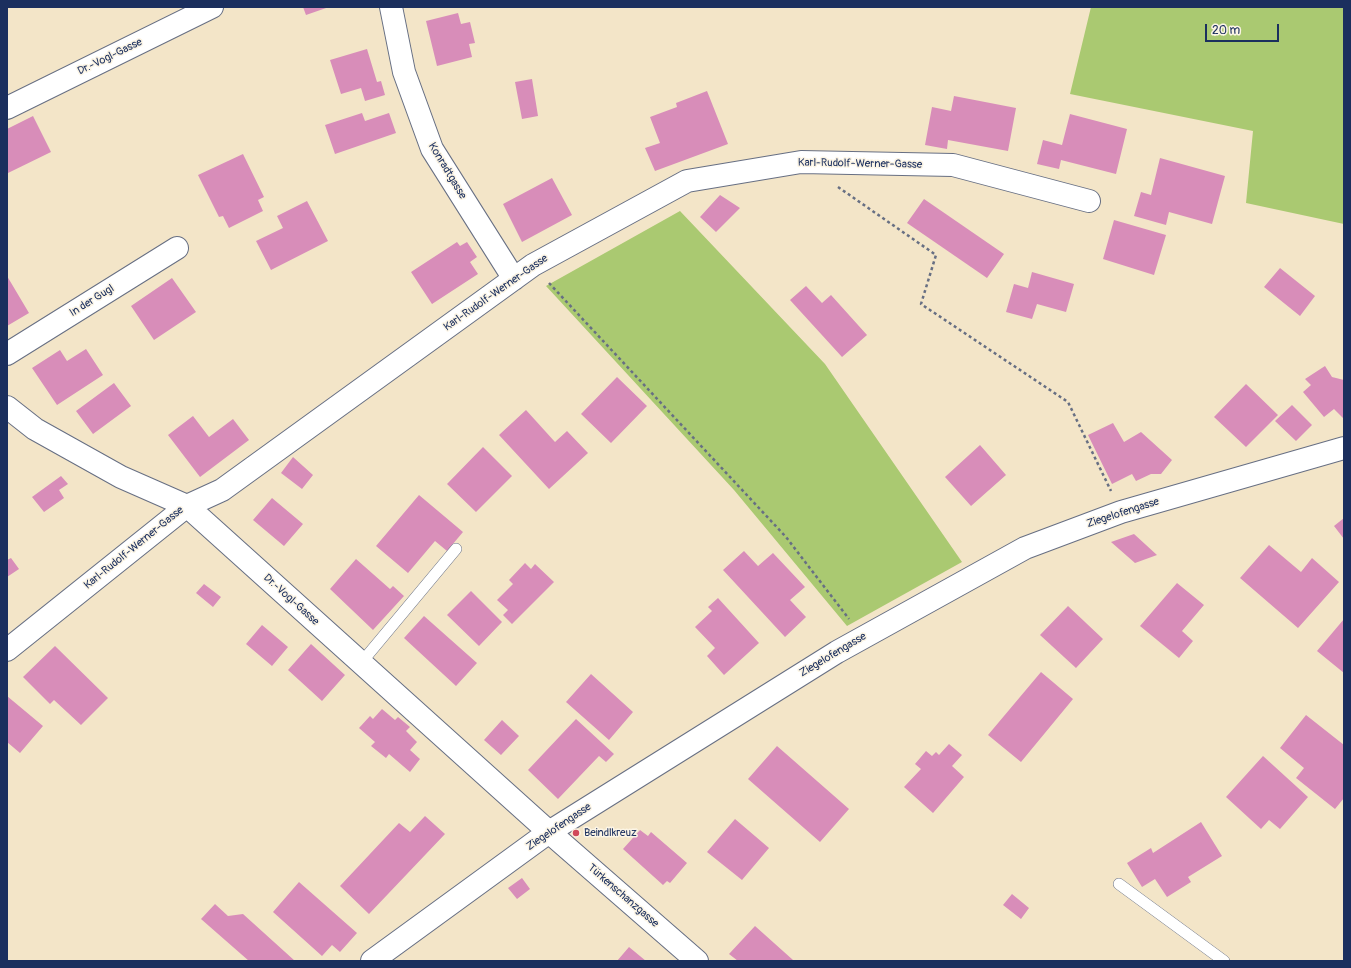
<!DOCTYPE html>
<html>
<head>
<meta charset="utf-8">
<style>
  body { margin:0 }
  #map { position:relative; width:1351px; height:968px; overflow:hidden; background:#f3e5c8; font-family:Pangolin,sans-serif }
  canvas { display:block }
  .frame { position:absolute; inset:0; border:8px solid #1b2f5e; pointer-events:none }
  .scale { position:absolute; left:1205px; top:24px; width:74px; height:18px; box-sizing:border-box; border:2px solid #1b2f5e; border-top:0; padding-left:5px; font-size:12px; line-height:14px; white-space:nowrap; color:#1b2f5e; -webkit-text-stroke:3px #fcf5e5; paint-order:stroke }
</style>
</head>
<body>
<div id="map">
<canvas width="1351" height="968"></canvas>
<div class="frame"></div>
<div class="scale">20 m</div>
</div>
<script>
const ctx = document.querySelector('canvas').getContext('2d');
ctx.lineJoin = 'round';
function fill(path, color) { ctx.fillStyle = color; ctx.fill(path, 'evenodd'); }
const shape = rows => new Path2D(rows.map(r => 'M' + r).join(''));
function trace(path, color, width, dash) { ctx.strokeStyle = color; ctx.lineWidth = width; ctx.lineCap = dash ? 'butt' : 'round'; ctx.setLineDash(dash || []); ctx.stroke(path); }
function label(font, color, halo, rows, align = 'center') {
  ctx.font = font + ' Pangolin,sans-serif'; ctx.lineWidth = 3; ctx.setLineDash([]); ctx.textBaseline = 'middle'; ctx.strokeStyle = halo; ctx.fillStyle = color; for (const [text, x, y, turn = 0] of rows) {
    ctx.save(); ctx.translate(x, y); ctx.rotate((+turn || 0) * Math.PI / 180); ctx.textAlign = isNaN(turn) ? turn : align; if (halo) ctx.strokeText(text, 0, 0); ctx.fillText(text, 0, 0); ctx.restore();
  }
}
fill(shape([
  [1091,7,1344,7,1344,224,1246,203,1253,131,1070,94],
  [680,211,825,364,962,562,847,626,734,490,546,286]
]), '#aac971');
fill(shape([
  [303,7,329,7,306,15],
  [458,13,461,24,470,22,475,43,469,44,472,57,437,66,426,21],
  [367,49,377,82,381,81,385,95,365,101,361,88,341,94,330,60],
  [532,79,538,116,522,119,515,82],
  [707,91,728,144,655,171,645,148,660,143,650,117,677,107,676,103],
  [954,96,1016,108,1008,151,948,140,947,149,925,145,932,107,951,111],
  [362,113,365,121,389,113,396,133,335,154,325,125],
  [1070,114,1127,129,1116,174,1061,160,1059,169,1037,164,1043,140,1062,145],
  [33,116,51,152,8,173,7,171,7,129],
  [243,154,264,197,258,200,263,211,229,228,223,216,219,217,198,175],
  [1160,158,1225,176,1212,224,1169,212,1166,225,1134,216,1141,192,1151,195],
  [552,178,572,215,522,242,503,204],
  [720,195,740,208,716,232,700,217],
  [924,199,1004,254,987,278,907,223],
  [307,201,328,241,271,270,256,241,283,228,277,216],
  [1114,220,1166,235,1154,275,1103,259],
  [457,242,460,246,467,242,477,257,470,262,478,274,432,304,411,272],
  [1280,268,1315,296,1300,316,1264,287],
  [1032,272,1074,284,1066,312,1037,304,1032,319,1006,312,1014,284,1028,288],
  [7,276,29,313,7,326],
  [172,278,196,312,154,340,131,306],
  [806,286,822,303,831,295,867,335,842,357,790,300],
  [86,349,103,375,57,405,32,368,60,350,67,361],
  [1325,366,1332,377,1344,380,1344,419,1334,409,1324,417,1303,392,1311,385,1305,379],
  [617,377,647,406,611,443,581,414],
  [114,383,131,406,93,434,76,411],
  [1246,384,1278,415,1246,447,1214,417],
  [1292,405,1312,425,1296,441,1275,421],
  [526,410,555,442,567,431,588,453,549,489,499,435],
  [193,416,209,437,233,419,249,440,200,477,168,435],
  [1113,423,1124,442,1141,432,1172,460,1161,474,1151,474,1136,481,1132,474,1112,484,1088,435],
  [980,445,1006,475,971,506,945,477],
  [483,447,512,476,476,512,447,484],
  [293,457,313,475,302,489,281,473],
  [61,476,68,484,59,490,64,498,44,512,32,497],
  [419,495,463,532,447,551,435,541,408,573,376,546],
  [272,498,303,524,284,546,253,520],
  [1344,518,1344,539,1334,526],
  [1134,534,1157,555,1135,563,1111,542],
  [1269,545,1301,572,1312,558,1339,582,1298,628,1240,578],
  [744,551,758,566,773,553,805,587,790,600,806,617,785,637,723,570],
  [11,558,19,569,7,577,7,560],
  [356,559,390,589,393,586,404,596,373,630,330,589],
  [525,563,531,569,535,564,554,582,512,624,503,615,508,610,497,600,513,584,509,580],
  [1177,583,1204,605,1182,631,1193,641,1179,658,1140,626],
  [204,584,221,597,213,607,196,593],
  [471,591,502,622,479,646,447,615],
  [718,598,759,643,724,675,707,656,715,648,695,627,712,611,708,607],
  [1068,606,1103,639,1076,668,1040,635],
  [424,616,477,663,456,686,404,638],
  [1344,619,1344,673,1317,651],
  [262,625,288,647,272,666,246,644],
  [311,644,345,675,322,701,288,670],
  [55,646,108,698,81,725,54,700,50,704,23,677],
  [1041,672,1073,699,1021,762,988,735],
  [591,674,633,712,609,740,566,702],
  [7,696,43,726,20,753,7,742],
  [382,709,395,720,398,717,410,727,406,731,417,742,410,750,420,759,410,772,389,754,386,758,371,746,375,742,359,728,370,716,373,719],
  [1306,715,1344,745,1344,798,1335,809,1296,778,1304,768,1280,748],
  [576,719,614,754,606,762,599,756,558,799,528,770],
  [502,720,519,736,501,755,484,740],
  [949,744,962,755,952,766,964,777,933,813,904,787,921,769,915,764,926,751,932,756,936,752,939,755],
  [777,746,849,809,820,842,748,779],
  [1263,756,1308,797,1280,829,1269,820,1261,829,1226,797],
  [425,816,445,834,369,914,340,886,399,823,410,832],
  [735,819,769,848,742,880,707,852],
  [1201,822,1222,856,1188,877,1191,882,1167,897,1155,879,1142,887,1127,863,1151,848,1153,853],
  [640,830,648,836,651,832,687,863,670,883,667,881,663,885,623,849],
  [522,878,530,889,517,899,508,888],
  [299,882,357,933,340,952,332,945,322,956,273,912],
  [1012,894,1029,908,1021,919,1003,905],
  [215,904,228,916,243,914,295,961,249,961,201,919],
  [755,926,793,960,793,961,738,961,729,954],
  [629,947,646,961,617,961]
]), '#d88db9');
const service = shape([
  [361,663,456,549],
  [1119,884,1224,961]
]);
const minor = shape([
  [391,7,404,72,432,149,514,279],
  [7,108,212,7],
  [7,354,177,248],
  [7,407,35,429,121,477,187,506,549,832,697,961],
  [7,650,187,506,222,490,533,265,687,181,801,162,953,165,1089,201],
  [372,961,549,832,837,652,1025,548,1121,512,1344,448]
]);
trace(service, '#676f83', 12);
trace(minor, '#676f83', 24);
trace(shape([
  [838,187,936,255,921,304,1068,402,1111,491],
  [549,283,786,537,849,619]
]), '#676f83', 2.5, [3, 3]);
trace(service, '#fff', 11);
trace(minor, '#fff', 22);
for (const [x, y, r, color] of [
  [576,833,4,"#d1495b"]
]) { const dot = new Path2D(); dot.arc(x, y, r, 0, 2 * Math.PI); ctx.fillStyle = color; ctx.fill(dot); trace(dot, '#fcf5e5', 1.5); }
label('11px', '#1b2f5e', '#fcf5e5', [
  ["Dr.-Vogl-Gasse",110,57,-26],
  ["Karl-Rudolf-Werner-Gasse",860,164,1],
  ["Konradtgasse",447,171,59],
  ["Karl-Rudolf-Werner-Gasse",496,293,-35],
  ["In der Gugl",92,301,-32],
  ["Ziegelofengasse",1123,513,-18],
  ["Karl-Rudolf-Werner-Gasse",134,548,-39],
  ["Dr.-Vogl-Gasse",291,600,42],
  ["Ziegelofengasse",833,655,-31],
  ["Ziegelofengasse",559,827,-34],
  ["Türkenschanzgasse",623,896,41]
]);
label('11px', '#1b2f5e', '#fcf5e5', [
  ["Beindlkreuz",584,833]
], 'left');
</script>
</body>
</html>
